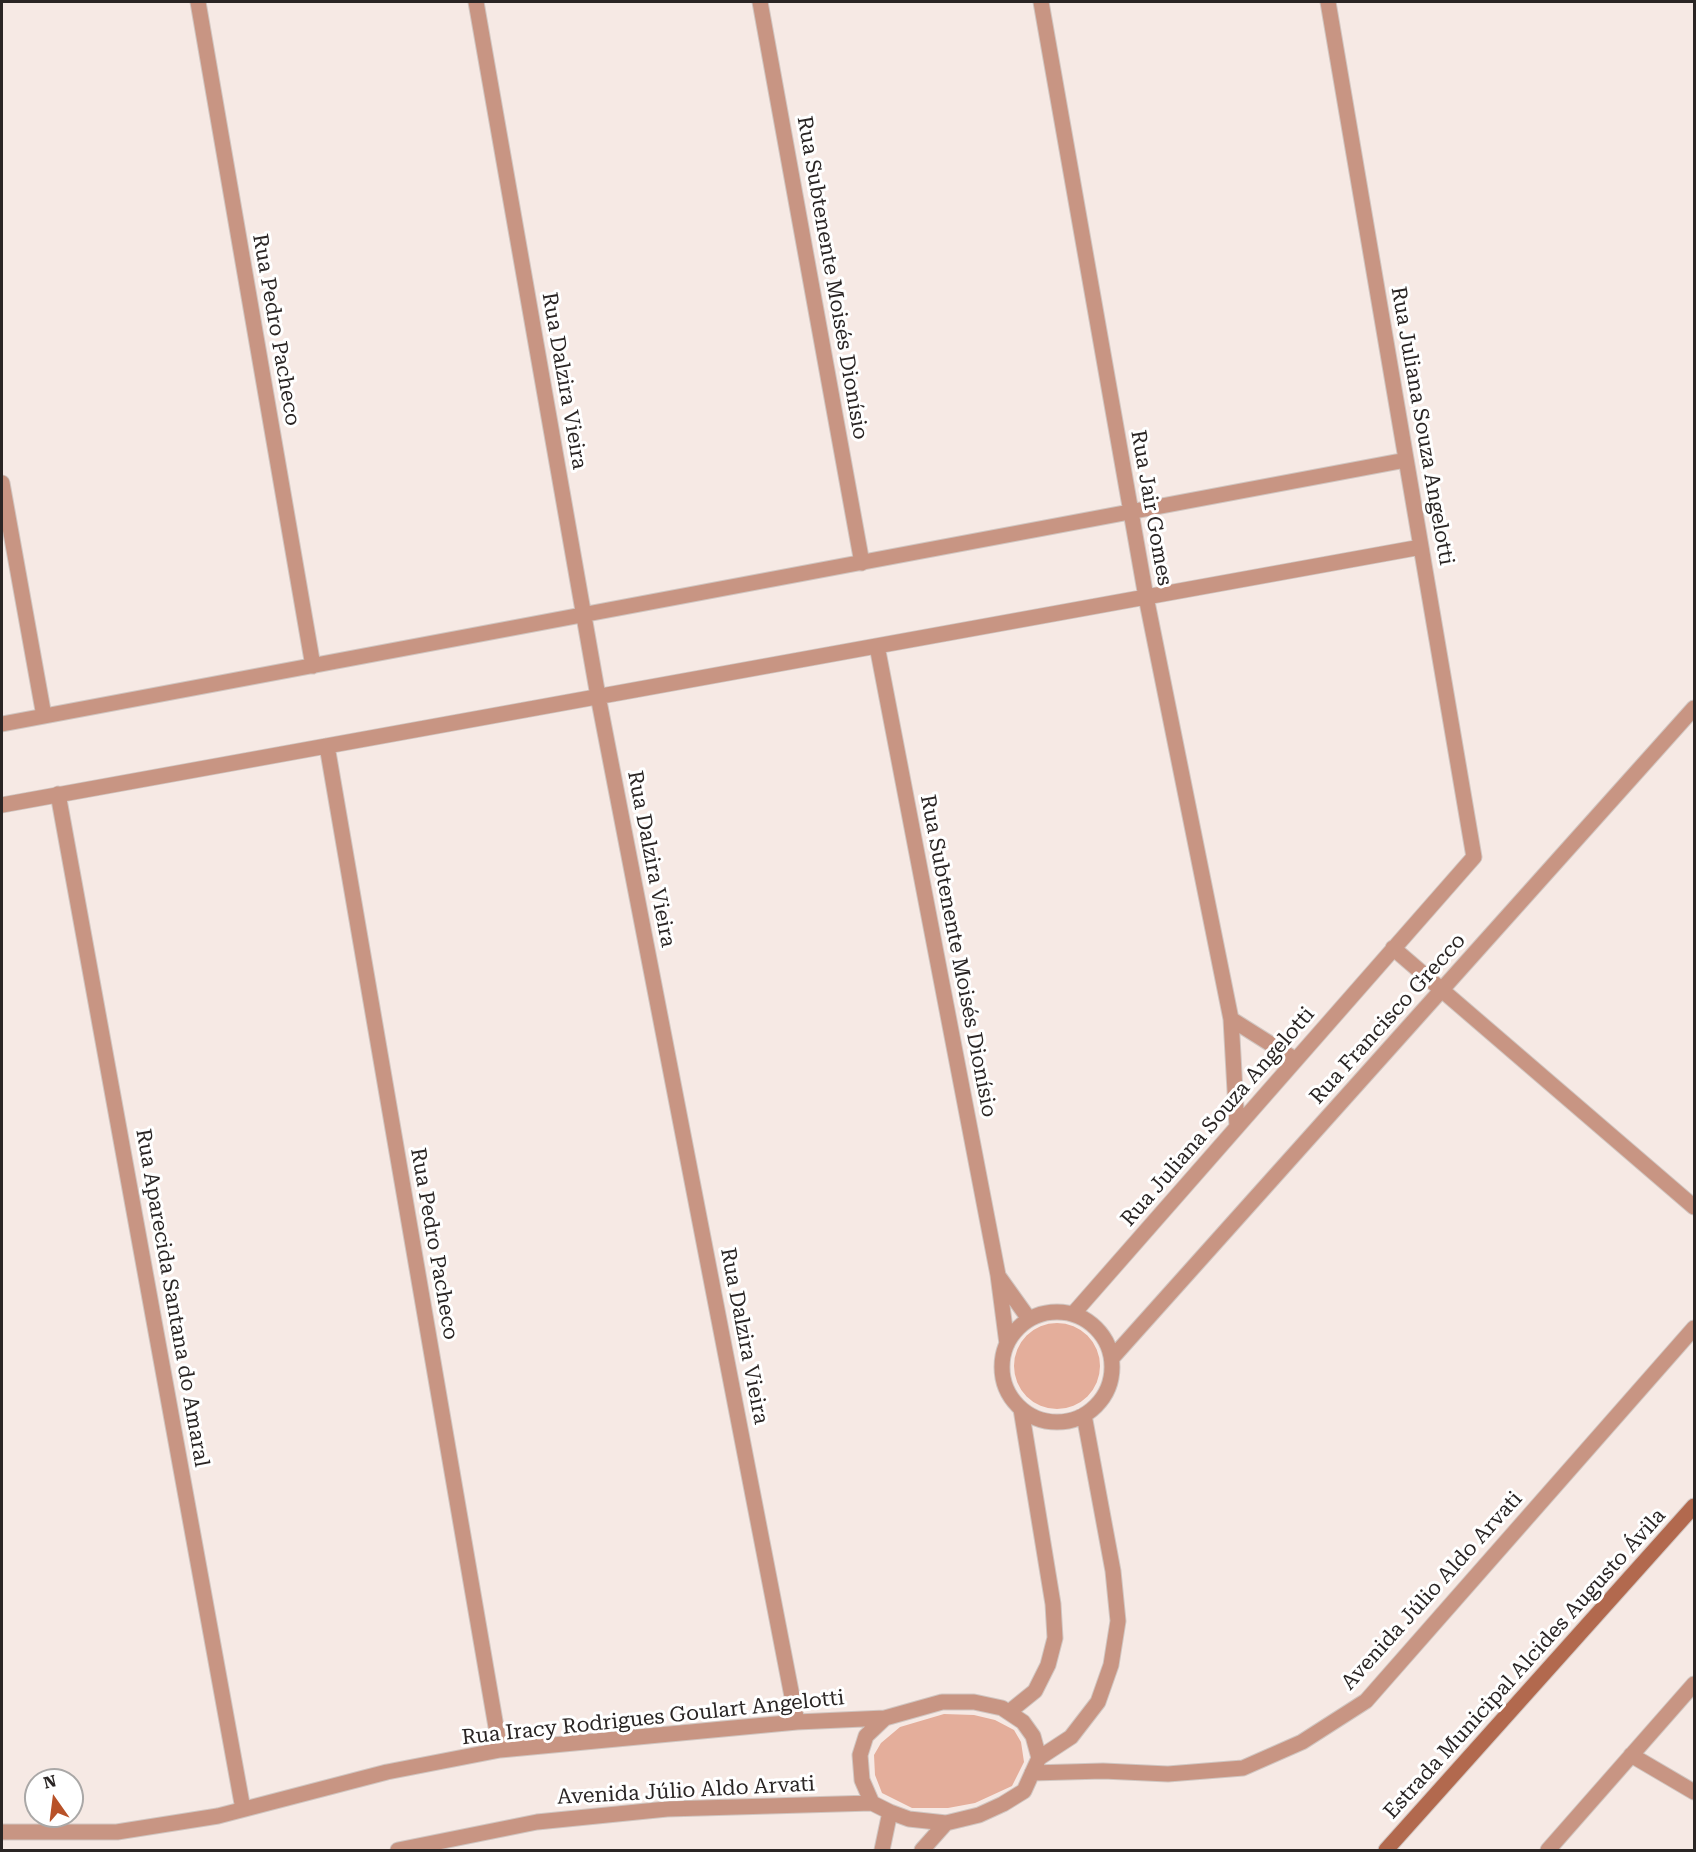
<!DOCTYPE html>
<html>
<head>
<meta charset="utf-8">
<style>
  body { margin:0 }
  #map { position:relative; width:1696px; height:1852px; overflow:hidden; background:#f6e9e4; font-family:"Roboto Serif",serif }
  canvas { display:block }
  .frame { position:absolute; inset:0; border:3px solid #2a2524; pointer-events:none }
  .north { position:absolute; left:24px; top:1768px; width:60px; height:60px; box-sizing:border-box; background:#fff; border:2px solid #aaa8a7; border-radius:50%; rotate:346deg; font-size:16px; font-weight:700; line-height:24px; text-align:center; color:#2a2524 }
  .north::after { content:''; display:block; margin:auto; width:21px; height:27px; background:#b85229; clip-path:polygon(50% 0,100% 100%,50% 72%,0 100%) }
</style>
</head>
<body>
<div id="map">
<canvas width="1696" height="1852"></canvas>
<div class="frame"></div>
<div class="north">N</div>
</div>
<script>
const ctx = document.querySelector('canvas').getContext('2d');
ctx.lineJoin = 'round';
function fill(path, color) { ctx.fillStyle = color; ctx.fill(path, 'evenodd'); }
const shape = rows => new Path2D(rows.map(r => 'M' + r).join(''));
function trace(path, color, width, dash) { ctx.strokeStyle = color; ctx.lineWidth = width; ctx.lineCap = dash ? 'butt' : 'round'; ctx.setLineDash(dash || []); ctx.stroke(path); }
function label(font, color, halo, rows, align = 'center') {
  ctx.font = font + ' "Roboto Serif",serif'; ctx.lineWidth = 6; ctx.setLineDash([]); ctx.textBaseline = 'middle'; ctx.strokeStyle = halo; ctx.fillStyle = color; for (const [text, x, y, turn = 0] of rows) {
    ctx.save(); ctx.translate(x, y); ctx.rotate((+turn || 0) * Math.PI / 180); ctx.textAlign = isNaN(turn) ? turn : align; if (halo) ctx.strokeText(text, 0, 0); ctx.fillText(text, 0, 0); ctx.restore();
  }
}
fill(shape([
  '1014 1366a43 43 0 1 1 86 0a43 43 0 1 1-86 0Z',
  [944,1714,974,1715,995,1720,1014,1730,1021,1742,1024,1762,1012,1786,975,1803,948,1808,912,1808,882,1793,875,1775,874,1755,881,1743,900,1727]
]), '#e4ae9b');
const street = shape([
  [198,2,313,666],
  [476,2,598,696,797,1722],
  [760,2,862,563],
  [1041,2,1146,597,1231,1019,1237,1127],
  [2,483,44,716],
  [877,646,998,1275,1007,1344],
  [2,724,1406,460],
  [327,746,500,1750],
  [58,794,243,1809],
  [2,805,1421,547],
  [1393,948,1694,1207],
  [1231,1019,1296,1060],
  [999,1277,1029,1319],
  '1002 1367a55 55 0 1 1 110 0a55 55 0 1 1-110 0Z',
  [1073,1314,1474,857,1328,2],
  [1112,1358,1694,708],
  [942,1702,974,1702,1002,1708,1023,1722,1033,1736,1039,1758,1024,1791,1003,1804,979,1815,946,1823,909,1819,890,1812,872,1803,862,1780,860,1755,866,1736,885,1718,942,1702],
  [1009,1712,1035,1691,1048,1665,1055,1638,1053,1604,1021,1409],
  [1631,1755,1694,1792],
  [1039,1758,1071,1737,1098,1702,1111,1665,1118,1621,1113,1571,1084,1415],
  [1032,1773,1103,1771,1168,1774,1243,1768,1302,1742,1366,1701,1694,1328],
  [2,1832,117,1832,218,1816,387,1772,500,1750,797,1722,885,1718],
  [398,1850,537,1822,667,1809,872,1803],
  [882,1850,890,1812],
  [922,1850,946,1823],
  [1548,1850,1694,1684]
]);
const secondary = shape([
  [1386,1850,1694,1506]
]);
trace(street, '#d1c6c1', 17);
trace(secondary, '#d1c6c1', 17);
trace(street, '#c89583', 15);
trace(secondary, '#b2694e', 15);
label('21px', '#2a2524', '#fff', [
  ["Rua Subtenente Moisés Dionísio",832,278,80],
  ["Rua Pedro Pacheco",276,330,80],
  ["Rua Dalzira Vieira",564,381,80],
  ["Rua Juliana Souza Angelotti",1422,426,80],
  ["Rua Jair Gomes",1151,508,80],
  ["Rua Dalzira Vieira",651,859,79],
  ["Rua Subtenente Moisés Dionísio",958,956,79],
  ["Rua Francisco Grecco",1388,1019,-48],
  ["Rua Juliana Souza Angelotti",1218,1117,-49],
  ["Rua Pedro Pacheco",434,1244,80],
  ["Rua Aparecida Santana do Amaral",172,1298,80],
  ["Rua Dalzira Vieira",744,1336,79],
  ["Avenida Júlio Aldo Arvati",1432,1591,-48],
  ["Estrada Municipal Alcides Augusto Ávila",1525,1664,-48],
  ["Rua Iracy Rodrigues Goulart Angelotti",653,1718,-6],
  ["Avenida Júlio Aldo Arvati",686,1791,-3]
]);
</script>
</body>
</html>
